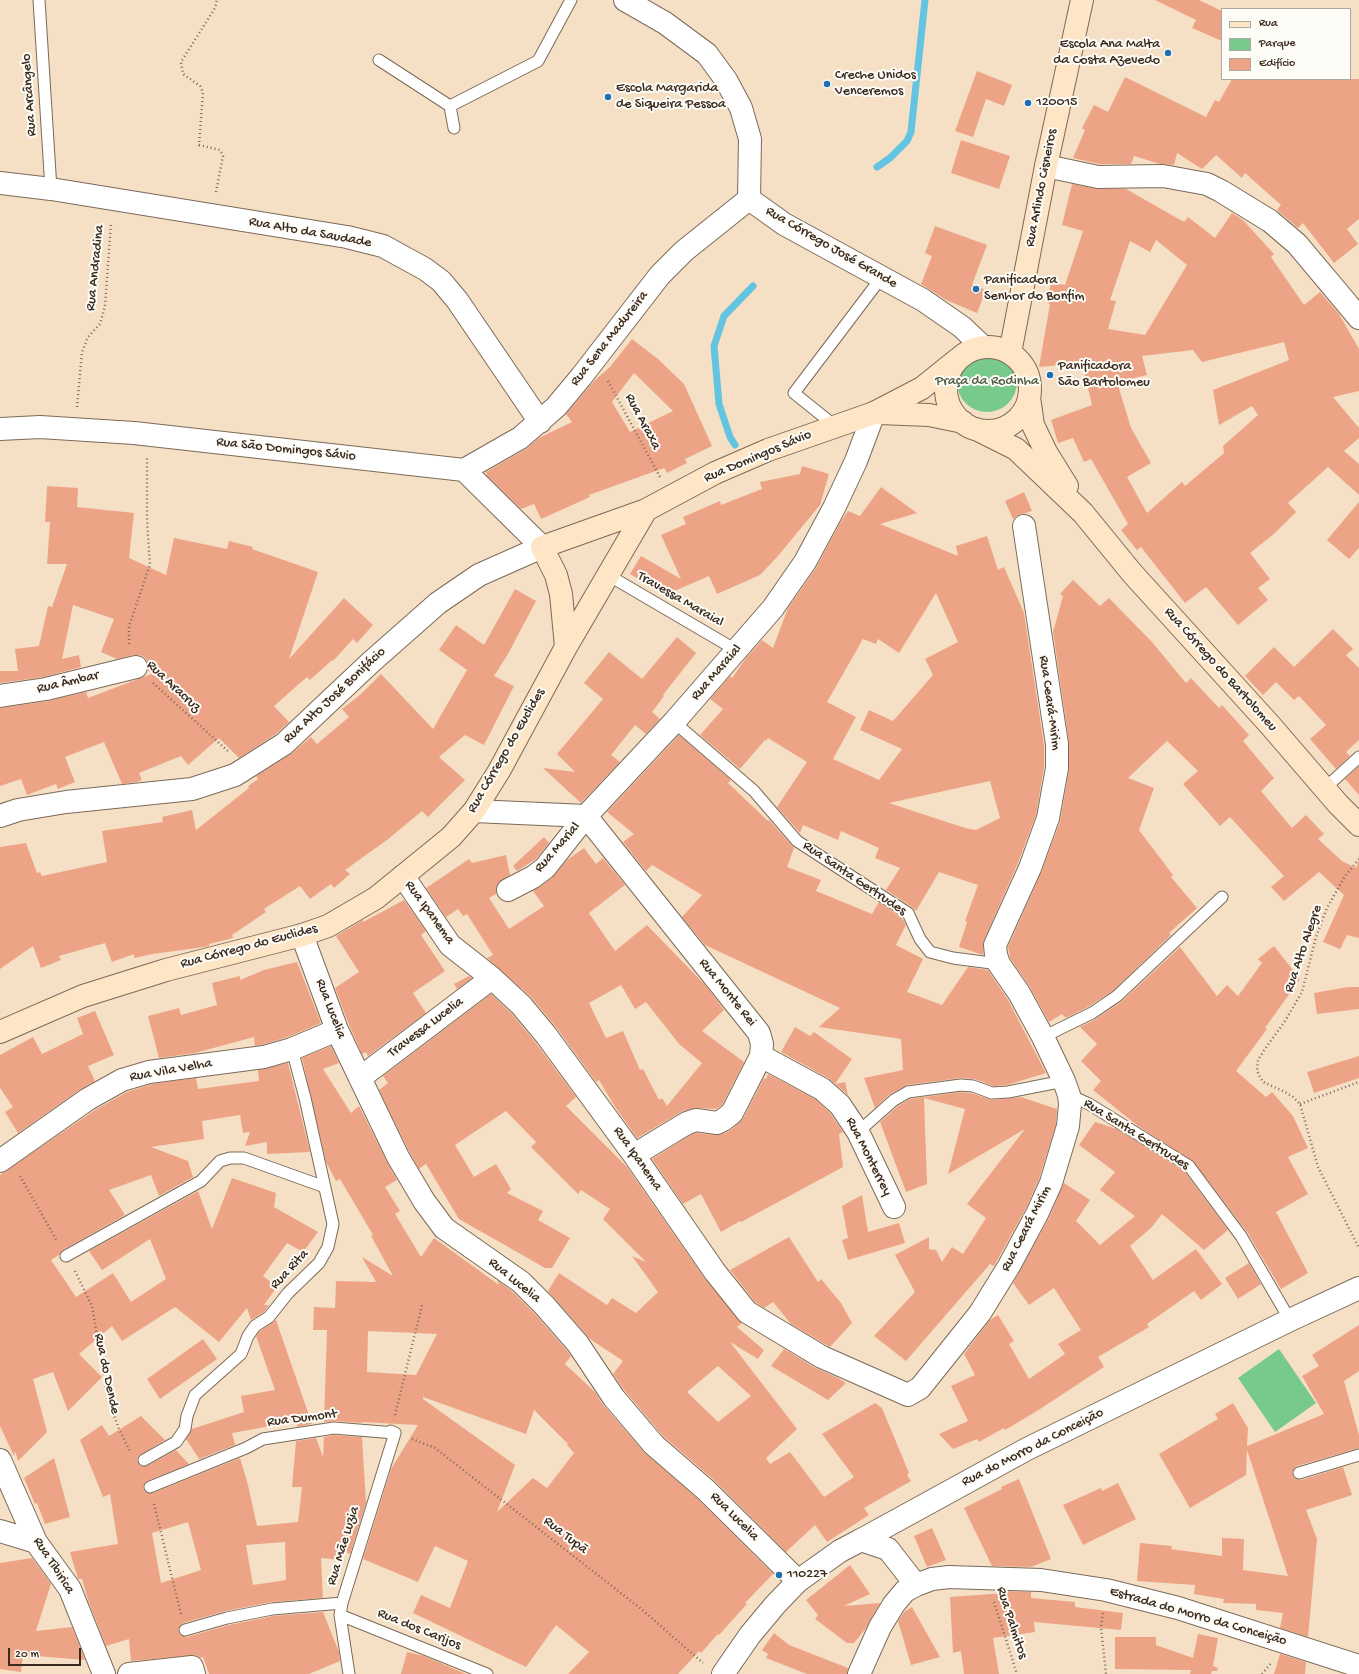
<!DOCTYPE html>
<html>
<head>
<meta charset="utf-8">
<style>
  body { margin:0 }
  #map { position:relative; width:1359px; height:1674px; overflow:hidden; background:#f5e0c5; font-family:"Gochi Hand",sans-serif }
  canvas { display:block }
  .legend { position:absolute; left:1221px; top:8px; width:130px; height:72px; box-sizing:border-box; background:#fdfcf7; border:1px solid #afa8a0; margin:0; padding:5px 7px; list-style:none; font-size:12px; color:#3b2a1e }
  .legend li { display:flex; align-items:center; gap:8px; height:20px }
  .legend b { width:20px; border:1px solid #afa8a0 }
  .scale { position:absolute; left:8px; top:1648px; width:73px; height:18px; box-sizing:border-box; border:2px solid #3b2a1e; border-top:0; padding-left:5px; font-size:12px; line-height:14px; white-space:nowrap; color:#3b2a1e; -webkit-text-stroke:3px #fdfcf7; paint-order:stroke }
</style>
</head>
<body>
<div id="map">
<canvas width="1359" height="1674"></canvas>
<ul class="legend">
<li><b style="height:5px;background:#fde5c5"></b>Rua</li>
<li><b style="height:11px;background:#77ca8c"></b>Parque</li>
<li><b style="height:11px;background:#eda486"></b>Edifício</li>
</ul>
<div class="scale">20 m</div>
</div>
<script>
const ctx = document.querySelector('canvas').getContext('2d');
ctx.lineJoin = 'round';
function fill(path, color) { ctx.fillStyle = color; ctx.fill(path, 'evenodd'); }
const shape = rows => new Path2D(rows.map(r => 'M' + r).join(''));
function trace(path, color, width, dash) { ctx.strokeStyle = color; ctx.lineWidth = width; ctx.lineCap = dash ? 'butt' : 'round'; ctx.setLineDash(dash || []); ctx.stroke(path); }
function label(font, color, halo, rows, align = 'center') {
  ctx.font = font + ' "Gochi Hand",sans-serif'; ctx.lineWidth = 4; ctx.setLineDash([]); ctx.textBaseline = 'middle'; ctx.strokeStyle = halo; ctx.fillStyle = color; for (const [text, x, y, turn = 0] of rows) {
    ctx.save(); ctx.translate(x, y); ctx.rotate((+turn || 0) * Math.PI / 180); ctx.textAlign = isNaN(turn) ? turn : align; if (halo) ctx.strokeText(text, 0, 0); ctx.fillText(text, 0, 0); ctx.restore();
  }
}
fill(shape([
  '957 382a30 30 0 1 1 60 0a30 30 0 1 1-60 0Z',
  [1279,1349,1316,1403,1275,1432,1238,1378]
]), '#77ca8c');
trace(shape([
  [877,167,890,158,907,141,911,132,925,0],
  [735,445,730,437,719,404,714,346,724,316,753,286]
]), '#63c4e1', 7);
fill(shape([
  [1155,0,1199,0,1222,11,1222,41,1192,28,1196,20],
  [977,71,1012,85,1004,106,986,99,973,137,955,131],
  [1125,77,1206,117,1215,100,1219,102,1232,79,1359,79,1359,219,1347,229,1358,244,1334,263,1303,223,1298,228,1277,210,1281,205,1245,173,1242,178,1216,155,1202,169,1177,153,1174,165,1160,164,1134,156,1131,164,1099,164,1073,158,1085,130,1082,128,1094,105,1108,112],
  [961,140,1010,156,999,189,951,173],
  [1072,184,1098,189,1126,189,1184,222,1188,217,1215,238,1232,213,1243,220,1274,254,1271,257,1304,305,1320,292,1339,314,1359,349,1359,391,1333,397,1359,428,1359,438,1344,451,1359,464,1359,495,1328,467,1288,503,1296,512,1275,533,1250,553,1270,579,1258,588,1268,600,1238,625,1206,587,1185,603,1141,547,1137,550,1121,530,1128,524,1091,459,1084,462,1073,438,1058,443,1051,420,1092,405,1082,363,1039,367,1050,304,1047,303,1051,283,1065,285,1083,231,1062,225],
  [1156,240,1187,265,1145,335,1108,329,1116,301,1110,300,1130,241,1150,252],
  [1284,342,1289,360,1213,390,1219,425,1252,406,1258,415,1223,446,1224,453,1185,486,1182,482,1147,513,1127,477,1151,463,1131,428,1117,382,1147,375,1142,356,1193,350,1202,362],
  [935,226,987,245,972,285,986,290,977,313,946,300,921,284,932,256,925,253],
  [632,339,658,359,684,384,712,446,685,459,687,463,667,473,664,468,589,495,590,497,541,519,534,504,521,509,487,476,486,472,526,449,539,438,572,422,566,414,594,381,610,367],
  [634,373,673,411,630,432,612,402],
  [802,466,829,474,820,505,778,556,760,575,717,594,709,576,665,595,630,574,641,556,681,579,661,535,686,524,683,517,720,501,721,505,762,489,760,482,800,474],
  [47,486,78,488,77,507,134,513,129,558,166,575,174,538,227,549,229,541,253,547,252,549,318,572,289,659,344,598,373,625,357,643,353,639,333,661,332,660,310,680,307,677,274,706,289,722,276,734,239,758,219,738,188,765,181,756,139,773,142,780,137,782,122,784,104,742,65,757,75,782,58,789,56,784,27,795,21,779,0,786,0,708,48,701,86,692,88,698,154,673,148,671,148,664,145,658,140,655,133,655,117,659,101,652,114,619,73,605,62,659,79,655,81,667,44,677,0,683,0,671,18,671,15,649,39,646,48,606,52,607,67,564,47,564,50,522,45,522],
  [881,487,917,513,880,524,958,556,956,546,987,536,998,570,1004,567,1024,613,1044,745,1044,767,1036,815,1018,863,984,940,983,955,959,947,967,922,965,921,978,885,939,872,916,911,912,907,886,890,900,868,875,858,879,848,841,831,838,840,803,825,800,833,777,807,807,762,768,738,766,741,765,740,740,769,700,735,723,709,710,699,730,676,732,678,746,658,762,640,773,648,788,608,816,568,840,523,848,511,860,516],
  [936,593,958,642,925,659,933,675,893,721,869,710,860,730,902,749,879,780,833,759,856,717,827,702,863,639,876,644,878,639,899,653],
  [990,781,1000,818,976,830,965,828,889,803],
  [1024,492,1032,511,1017,516,1013,519,1005,501],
  [1359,502,1359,548,1349,559,1327,540],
  [1073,580,1100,606,1109,598,1152,642,1186,683,1191,678,1219,708,1222,705,1249,735,1243,741,1274,778,1261,791,1292,828,1306,815,1324,834,1318,839,1342,861,1356,868,1359,860,1359,938,1347,935,1340,949,1323,942,1344,895,1319,872,1284,901,1271,887,1284,876,1230,817,1220,826,1183,784,1198,771,1167,741,1128,778,1154,788,1139,830,1173,875,1171,877,1197,908,1169,933,1171,935,1113,991,1088,1007,1066,1018,1062,1014,1049,1022,1030,987,1010,958,1008,947,1041,873,1060,822,1069,770,1069,742,1053,632,1063,596,1060,594],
  [515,589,536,601,508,654,494,676,514,686,484,745,465,735,439,757,465,780,428,817,422,811,387,840,345,870,350,874,334,888,331,884,310,899,300,886,264,909,266,912,232,935,233,938,209,944,209,946,204,947,153,954,134,958,134,954,112,962,105,943,59,956,61,960,41,968,33,946,0,969,0,847,26,843,37,873,40,872,42,876,107,862,102,831,163,822,162,817,192,810,196,830,249,788,248,786,258,779,256,776,291,754,311,737,317,744,349,717,342,709,361,694,381,674,433,729,467,670,439,650,456,625,484,645],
  [1333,629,1353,649,1346,655,1359,668,1359,740,1346,752,1350,756,1336,769,1310,739,1326,725,1299,696,1294,700,1276,682,1263,695,1245,676,1274,647,1294,667],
  [677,637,696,653,663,695,664,696,652,712,660,719,646,734,635,725,611,755,620,762,581,803,543,768,575,772,557,754,603,699,584,683,609,652,642,679],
  [679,735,731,780,728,783,768,821,769,820,794,848,787,867,821,880,816,891,872,914,879,902,902,918,906,925,896,945,923,959,907,992,942,1005,968,967,988,970,1008,1000,1046,1073,1007,1085,993,1086,975,1079,961,1078,907,1085,890,1094,875,1108,864,1078,903,1070,901,1039,819,1027,840,1008,705,945,682,917,702,895,652,865,646,871,623,842,634,834,607,812],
  [1359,766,1359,795,1345,779],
  [544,837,549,843,536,859,517,871,513,866],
  [584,848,596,864,603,858,625,885,589,913,615,951,647,925,707,987,724,1010,702,1031,744,1062,722,1105,716,1109,697,1108,683,1111,637,1138,615,1107,599,1080,596,1082,556,1027,530,996,487,958,493,955,467,914,463,916,458,909,446,917,426,888,469,859,472,863,506,855,510,875,498,883,496,889,496,894,489,898,509,929,544,906,533,891,552,878,567,860],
  [621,985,635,1009,646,1002,679,1044,702,1063,667,1106,662,1098,659,1100,643,1069,640,1070,623,1031,606,1038,589,1003],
  [404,900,426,931,421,935,445,971,413,993,426,1013,368,1056,366,1052,362,1054,349,1025,335,988,359,972,336,936,363,920,363,922],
  [1274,946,1300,979,1265,1028,1267,1029,1236,1071,1266,1097,1272,1092,1293,1116,1308,1148,1288,1157,1308,1194,1276,1212,1308,1273,1281,1289,1247,1232,1194,1162,1138,1126,1093,1090,1101,1081,1081,1061,1097,1044,1080,1027,1096,1019,1121,1002,1180,947,1217,996,1227,985,1238,996,1262,963,1258,959],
  [297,962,321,1023,288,1037,261,1045,255,1046,254,1037,195,1053,159,1058,148,1016,179,1008,181,1015,217,1005,212,983,240,976,240,980,264,970],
  [469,976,472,978,457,989,454,984],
  [1348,987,1359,987,1359,1009,1317,1014,1314,993],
  [491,994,512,1014,536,1043,576,1097,566,1106,627,1167,705,1279,742,1323,737,1327,764,1350,758,1359,730,1342,797,1429,766,1458,770,1464,790,1452,824,1497,854,1477,822,1434,875,1403,882,1408,909,1473,907,1475,911,1481,864,1508,869,1515,827,1542,815,1525,786,1552,715,1481,663,1436,624,1390,613,1374,623,1361,590,1339,548,1291,559,1273,607,1305,612,1298,636,1313,658,1292,632,1256,646,1262,603,1219,610,1209,581,1190,578,1194,531,1147,536,1142,506,1111,455,1145,474,1177,496,1164,511,1189,507,1193,543,1211,538,1220,570,1238,552,1268,545,1268,459,1219,426,1164,419,1169,409,1151,379,1090,388,1083,383,1076],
  [718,1366,751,1396,718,1422,687,1392],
  [95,1011,114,1055,88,1066,95,1081,81,1089,18,1133,5,1112,13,1107,0,1088,0,1055,33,1037,42,1054,83,1034,77,1018],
  [795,1027,810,1036,814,1032,852,1059,835,1084,845,1082,848,1095,828,1078,781,1052],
  [331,1046,339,1063,323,1069,351,1113,359,1106,387,1162,397,1180,385,1187,400,1211,395,1214,421,1257,434,1238,499,1285,497,1280,514,1293,535,1314,568,1352,571,1356,565,1364,595,1392,604,1406,645,1453,698,1499,773,1574,745,1603,747,1604,719,1635,718,1634,701,1653,699,1651,678,1674,568,1674,589,1652,556,1625,526,1667,413,1613,421,1595,450,1608,468,1561,435,1546,418,1582,363,1559,391,1469,418,1425,361,1422,362,1423,335,1421,324,1422,327,1330,313,1330,314,1307,335,1308,336,1281,376,1282,362,1257,393,1276,371,1236,373,1235,340,1179,336,1181,326,1162,302,1058],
  [368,1331,437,1334,416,1375,367,1372],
  [423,1397,526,1434,534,1410,568,1444,567,1445,574,1453,547,1488,533,1478,497,1512,515,1465,423,1399],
  [1359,1056,1359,1078,1314,1093,1307,1072],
  [288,1063,310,1152,267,1154,267,1142,245,1146,250,1132,243,1133,240,1115,202,1121,204,1139,151,1147,188,1161,193,1177,159,1196,151,1175,109,1190,125,1215,63,1250,59,1255,51,1260,76,1297,113,1273,131,1302,166,1279,150,1239,102,1270,89,1251,198,1191,212,1229,232,1178,276,1193,274,1207,318,1232,303,1252,287,1243,263,1276,277,1287,264,1305,269,1305,264,1312,251,1320,247,1308,219,1342,175,1307,122,1341,112,1326,79,1354,102,1377,68,1411,53,1372,33,1379,47,1432,18,1461,15,1451,14,1456,0,1426,0,1175,95,1110,127,1092,152,1084,196,1078,198,1089,259,1081,258,1070],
  [768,1074,815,1099,830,1113,843,1132,839,1134,843,1167,741,1222,740,1221,721,1232,701,1194,683,1204,652,1159,692,1134,697,1133,716,1135,723,1134,731,1130,743,1119,764,1078,766,1079],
  [961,1092,971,1093,992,1100,1021,1097,1057,1109,1056,1124,1039,1179,1026,1208,994,1266,990,1264,906,1361,874,1336,915,1292,895,1255,929,1237,929,1249,936,1250,942,1262,952,1247,963,1254,986,1218,967,1204,1025,1129,948,1174,965,1109,924,1098,927,1184,906,1192,880,1122,898,1106,910,1099],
  [1095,1122,1117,1129,1184,1171,1228,1230,1204,1250,1162,1214,1151,1228,1130,1246,1153,1280,1196,1249,1222,1284,1201,1300,1194,1291,1147,1324,1149,1327,1098,1357,1104,1367,1037,1411,1005,1430,1004,1428,979,1442,977,1439,953,1449,939,1434,968,1421,951,1386,975,1375,964,1354,990,1320,998,1315,1014,1341,1009,1344,1029,1379,1065,1354,1058,1344,1081,1330,1054,1288,1029,1305,1013,1283,1048,1220,1064,1183,1090,1200,1076,1221,1100,1245,1135,1216,1100,1190,1115,1172,1079,1145],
  [862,1195,868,1232,899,1223,905,1243,848,1260,842,1240,848,1238,842,1206],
  [789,1237,818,1282,821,1279,841,1303,852,1323,830,1347,791,1324,773,1302,764,1308,755,1302,730,1270],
  [1249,1263,1261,1284,1238,1299,1225,1278],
  [276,1320,312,1424,297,1427,298,1421,232,1433,235,1445,199,1459,186,1439,192,1429,244,1412,241,1396,275,1390,256,1336,260,1331],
  [1359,1325,1359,1371,1344,1381,1359,1435,1359,1448,1297,1466,1292,1472,1294,1478,1301,1480,1343,1467,1352,1495,1306,1510,1317,1539,1308,1637,1280,1628,1283,1613,1256,1610,1256,1604,1223,1603,1224,1599,1194,1594,1195,1585,1137,1581,1140,1543,1172,1546,1171,1549,1222,1556,1222,1538,1244,1539,1243,1570,1288,1576,1247,1450,1246,1475,1190,1508,1159,1454,1218,1419,1215,1414,1233,1403,1248,1428,1247,1446,1324,1414,1302,1376,1319,1366,1312,1355],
  [203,1339,217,1359,160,1399,147,1379],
  [784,1349,816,1368,838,1378,846,1383,828,1400,771,1366],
  [141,1416,165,1440,138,1456,137,1460,140,1466,147,1466,176,1450,189,1464,147,1481,143,1486,145,1492,153,1493,240,1458,248,1485,257,1526,298,1522,302,1487,292,1487,296,1441,316,1438,323,1457,324,1437,334,1435,362,1437,366,1503,350,1554,341,1550,340,1560,321,1558,323,1598,271,1602,226,1611,183,1623,178,1629,180,1635,187,1637,229,1625,273,1616,323,1612,339,1652,340,1661,309,1674,209,1674,203,1657,200,1658,196,1655,131,1661,129,1639,106,1646,88,1600,82,1579,78,1579,70,1552,118,1544,110,1494,103,1497,80,1440,102,1425,109,1436],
  [188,1522,201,1570,161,1583,152,1533],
  [285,1542,286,1580,253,1585,246,1545],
  [54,1458,70,1517,45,1524,37,1503,35,1504,24,1478],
  [1019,1479,1051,1559,1031,1567,992,1566,964,1508,1002,1489,1001,1487],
  [1118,1483,1136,1519,1083,1545,1063,1505,1101,1488,1102,1491],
  [932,1528,946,1560,927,1567,914,1536],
  [32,1558,51,1584,36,1631,72,1627,85,1660,23,1655,21,1672,0,1669,0,1563],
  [850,1565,870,1594,844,1606,880,1603,866,1628,854,1643,847,1643,815,1619,818,1615,806,1600],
  [1004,1591,1031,1592,1031,1598,1075,1602,1075,1607,1123,1613,1121,1630,1034,1622,1035,1632,993,1638,999,1674,964,1674,961,1651,953,1653,950,1597,1005,1593],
  [912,1607,940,1657,911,1665,898,1621,904,1612],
  [774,1633,789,1645,848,1668,847,1674,807,1674,766,1658,768,1654,762,1650],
  [1198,1634,1218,1638,1213,1666,1218,1668,1217,1671,1212,1671,1211,1674,1190,1674,1191,1670,1115,1669,1115,1637,1156,1637,1156,1645,1193,1658],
  [407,1652,424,1656,466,1674,401,1674],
  [1280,1654,1306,1662,1305,1674,1274,1674]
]), '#eda486');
const service = shape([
  [39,0,51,189],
  [379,60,450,106,538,61,571,0],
  [450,106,454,128],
  [835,426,794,393,881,278],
  [608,575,736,650],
  [674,722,754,791,797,841,908,913,920,939,930,952,953,958,999,964],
  [1324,789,1359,757],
  [1043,1037,1092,1013,1117,996,1222,897],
  [1069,1095,1089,1104,1189,1166,1241,1236,1290,1320],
  [858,1132,894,1100,908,1092,961,1085,973,1086,992,1093,1008,1092,1064,1081],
  [66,1256,201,1181,220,1161,230,1158,244,1158,325,1187],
  [144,1460,176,1442,185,1429,187,1416,195,1395,241,1354,248,1336,255,1326,269,1317,288,1293,319,1263,328,1247,333,1224,305,1098,292,1049],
  [1299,1473,1359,1455],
  [150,1487,246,1448,263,1439,334,1428,395,1433],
  [340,1615,487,1674],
  [185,1630,227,1618,272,1609,342,1603],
  [349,1674,340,1615,342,1603,395,1433,391,1431]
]);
const minor = shape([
  [625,0,665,23,707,54,726,80,741,108,750,139,749,199],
  [1046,166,1098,177,1163,176,1207,184,1221,191,1270,221,1297,244,1359,318],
  [0,183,51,189,347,237,383,246,425,269,441,281,457,300,540,422],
  [749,199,784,224,923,300,962,327,983,347],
  [0,429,40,427,134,433,464,470,542,547],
  [464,470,520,438,556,407,581,377,660,275,684,251,749,199],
  [0,696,46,689,136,667],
  [474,811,586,816],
  [586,816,759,1033,762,1044,761,1056,732,1113,723,1120,717,1123,696,1120,687,1123,634,1155],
  [403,876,450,945,492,978,521,1005,546,1035,634,1155,715,1272,747,1312,822,1357,908,1395,920,1388,980,1313,1009,1266,1037,1214,1051,1183,1068,1126,1070,1104,1069,1095,1064,1081,1043,1037,1019,993,999,964,996,955,995,945,1030,868,1048,818,1057,768,1057,744,1024,526],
  [508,890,533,877,545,868,586,816,674,722,773,608,805,562,834,508,856,461,874,413],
  [302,935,337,1030,360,1078,398,1157,424,1201,444,1228,521,1282,544,1305,578,1344,614,1398,654,1445,706,1490,798,1581],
  [761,1056,822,1089,840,1105,858,1132,894,1207],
  [360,1078,492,978],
  [0,1161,88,1099,122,1080,149,1072,264,1057,292,1049,337,1030],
  [0,1460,36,1542,70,1589,104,1674],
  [0,1531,36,1542],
  [861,1540,1027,1449,1290,1320,1359,1288],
  [129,1674,192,1667,194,1674]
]);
const tertiary = shape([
  [0,816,18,810,66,802,192,789,235,775,284,744,370,663,438,603,479,575,542,547],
  [723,1674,750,1635,775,1605,798,1581,840,1551,861,1540,888,1549,916,1585],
  [859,1674,880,1627,894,1604,905,1591,916,1585,932,1579,949,1577,1041,1580,1106,1590,1178,1608,1359,1666]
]);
const secondary = shape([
  '946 389a42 42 0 1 1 84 0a42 42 0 1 1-84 0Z',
  [1010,353,1046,166,1082,0],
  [1029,397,1033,425,1046,452,1067,486],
  [879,413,929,415,963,422],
  [976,429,1016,449,1083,513,1132,573,1270,725,1338,804,1359,825],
  [566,647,561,594,556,575,542,547,646,510,715,473,768,450,874,413,922,388,958,359],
  [0,1032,83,996,166,970,302,935,328,926,376,898,451,837,474,811,499,771,566,647,646,510]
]);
trace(service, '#7c6a58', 13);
trace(minor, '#7c6a58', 24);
trace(tertiary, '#7c6a58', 24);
trace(secondary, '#7c6a58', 24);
trace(shape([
  [216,192,223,156,220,150,199,145,203,92,200,86,183,74,181,62,215,8,217,0],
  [608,381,660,477],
  [77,407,82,352,88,337,100,324,105,306,111,223],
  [129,644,129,626,150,565,147,520,147,457],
  [153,683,229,752],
  [1359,859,1345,876,1327,908,1316,937,1302,992,1285,1021,1267,1046,1258,1060,1257,1071,1263,1082,1285,1092,1293,1097,1300,1104,1318,1167,1359,1248],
  [1300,1104,1359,1082],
  [20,1176,57,1241],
  [75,1271,92,1306,108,1399,119,1429,130,1451],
  [395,1415,422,1305],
  [412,1439,435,1448,640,1608,703,1663],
  [154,1504,181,1614],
  [994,1602,1017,1674],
  [1103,1613,1101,1628,1106,1674],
  [1262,1674,1272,1662]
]), '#7c6a58', 2.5, [1, 3]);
trace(service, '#fff', 11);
trace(minor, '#fff', 22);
trace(tertiary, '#fff', 22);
trace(secondary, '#fde5c5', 22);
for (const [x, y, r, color] of [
  [1168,53,4,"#1f6fb2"],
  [827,84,4,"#1f6fb2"],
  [608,97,4,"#1f6fb2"],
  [1028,103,4,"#1f6fb2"],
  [976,289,4,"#1f6fb2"],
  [1050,375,4,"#1f6fb2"],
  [779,1575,4,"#1f6fb2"]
]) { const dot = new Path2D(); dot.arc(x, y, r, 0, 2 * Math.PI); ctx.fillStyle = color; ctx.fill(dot); trace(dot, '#fdfcf7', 1.5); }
label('14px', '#3b2a1e', '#fdfcf7', [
  ["Escola Ana Malta",1160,45,"right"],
  ["da Costa Azevedo",1160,61,"right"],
  ["Creche Unidos",835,76],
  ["Venceremos",835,92],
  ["Escola Margarida",616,89],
  ["de Siqueira Pessoa",616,105],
  ["120015",1036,103],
  ["Panificadora",984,281],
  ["Senhor do Bonfim",984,297],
  ["Panificadora",1058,367],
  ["São Bartolomeu",1058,383],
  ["110227",787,1575]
], 'left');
label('14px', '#3b2a1e', '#fdfcf7', [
  ["Rua Arcângelo",30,95,-94],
  ["Rua Arlindo Cisneiros",1042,188,-79],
  ["Rua Alto da Saudade",310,233,10],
  ["Rua Córrego José Grande",831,248,30],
  ["Rua Andradina",96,268,-84],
  ["Rua Sena Madureira",610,339,-52],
  ["Rua Araxa",642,422,62],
  ["Rua São Domingos Sávio",286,450,6],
  ["Rua Domingos Sávio",758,457,-23],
  ["Travessa Maraial",680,600,30],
  ["Rua Córrego do Bartolomeu",1220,670,48],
  ["Rua Maraial",717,673,-49],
  ["Rua Âmbar",68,683,-13],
  ["Rua Aracruz",173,687,43],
  ["Rua Alto José Bonifácio",335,696,-43],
  ["Rua Ceará-Mirim",1049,703,82],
  ["Rua Córrego do Euclides",507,751,-60],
  ["Rua Marial",558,848,-49],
  ["Rua Santa Gertrudes",854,879,34],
  ["Rua Ipanema",429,913,54],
  ["Rua Córrego do Euclides",249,947,-15],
  ["Rua Alto Alegre",1304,949,-71],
  ["Rua Monte Rei",727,993,51],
  ["Rua Lucelia",330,1009,69],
  ["Travessa Lucelia",426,1028,-37],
  ["Rua Vila Velha",171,1071,-10],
  ["Rua Santa Gertrudes",1136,1135,32],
  ["Rua Monterrey",868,1157,63],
  ["Rua Ipanema",637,1159,55],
  ["Rua Ceará Mirim",1027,1229,-63],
  ["Rua Rita",290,1270,-47],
  ["Rua Lucelia",514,1281,39],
  ["Rua do Dende",106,1374,78],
  ["Rua Dumont",302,1419,-7],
  ["Rua do Morro da Conceição",1033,1448,-27],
  ["Rua Lucelia",734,1517,45],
  ["Rua Tupã",565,1536,38],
  ["Rua Mãe Luzia",344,1546,-73],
  ["Rua Tibirica",53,1566,57],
  ["Estrada do Morro da Conceição",1198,1617,16],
  ["Rua Palmitos",1011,1623,72],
  ["Rua dos Carijos",419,1630,22]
]);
label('14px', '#4d5a3f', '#fdfcf7', [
  ["Praça da Rodinha",987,382]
]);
</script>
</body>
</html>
